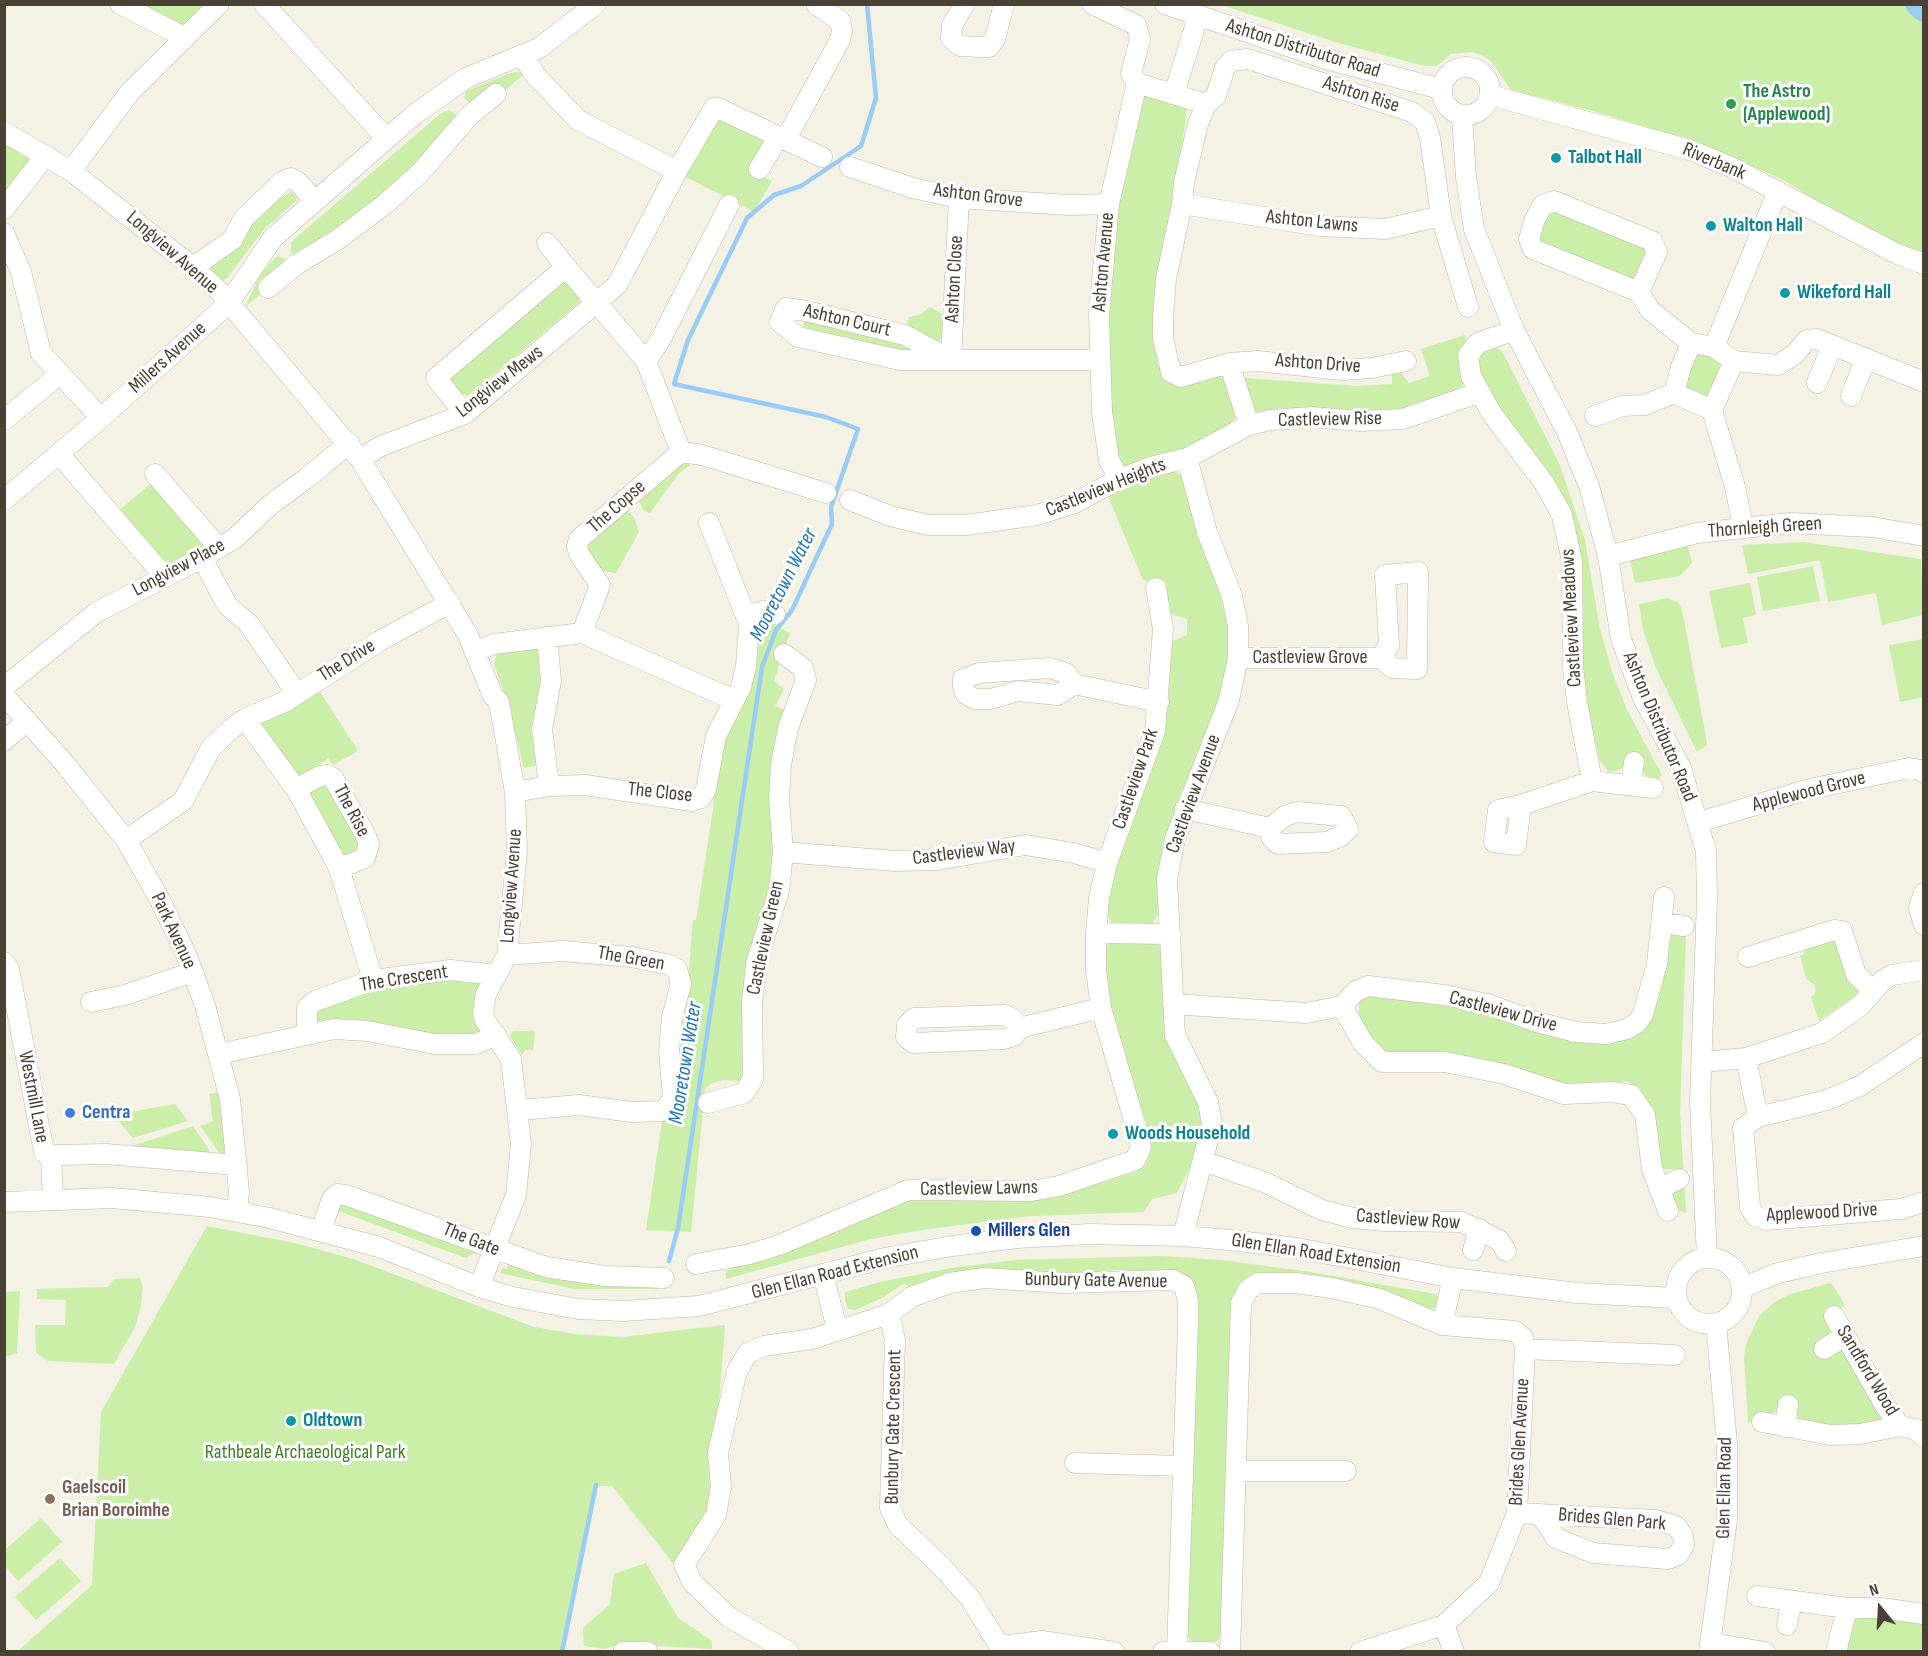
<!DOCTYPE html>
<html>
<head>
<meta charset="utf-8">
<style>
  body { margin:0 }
  #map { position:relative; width:1928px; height:1656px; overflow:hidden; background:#f4f1e5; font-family:"Sofia Sans Condensed",sans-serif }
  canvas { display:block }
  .frame { position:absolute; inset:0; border:6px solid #484134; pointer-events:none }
  .north { position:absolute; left:1850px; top:1578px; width:60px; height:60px; -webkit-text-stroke:4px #fff; paint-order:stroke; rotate:342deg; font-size:16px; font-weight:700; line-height:24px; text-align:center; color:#484134 }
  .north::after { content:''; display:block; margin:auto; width:21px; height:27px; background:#484134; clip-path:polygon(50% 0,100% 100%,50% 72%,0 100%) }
</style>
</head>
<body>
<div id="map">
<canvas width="1928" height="1656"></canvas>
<div class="frame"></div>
<div class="north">N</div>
</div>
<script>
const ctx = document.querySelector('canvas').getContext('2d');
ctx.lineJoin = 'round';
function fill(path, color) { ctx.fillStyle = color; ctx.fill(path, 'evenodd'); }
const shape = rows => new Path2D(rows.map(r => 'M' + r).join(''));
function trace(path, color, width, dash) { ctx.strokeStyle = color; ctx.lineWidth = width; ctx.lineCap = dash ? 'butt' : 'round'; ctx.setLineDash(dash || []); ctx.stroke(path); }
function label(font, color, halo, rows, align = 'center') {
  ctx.font = font + ' "Sofia Sans Condensed",sans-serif'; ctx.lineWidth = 6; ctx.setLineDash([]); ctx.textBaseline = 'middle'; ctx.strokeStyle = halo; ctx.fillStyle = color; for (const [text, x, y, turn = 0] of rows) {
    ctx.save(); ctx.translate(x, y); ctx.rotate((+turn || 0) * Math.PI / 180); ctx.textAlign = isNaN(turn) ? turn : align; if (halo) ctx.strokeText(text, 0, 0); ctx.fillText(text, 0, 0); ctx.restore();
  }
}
fill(shape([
  [136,5,207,5,184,27],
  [1222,5,1919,5,1924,8,1923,256,1854,224,1785,181,1708,146,1596,112,1511,90,1491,61,1483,56,1472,52,1451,54,1437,66,1424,66,1335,42],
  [523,71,525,73,502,93,471,104,464,98,466,91,511,73],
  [1141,95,1187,107,1175,204,1165,370,1224,372,1238,414,1232,422,1187,448,1160,454,1123,467,1116,460,1104,363,1110,243],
  [449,110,456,114,457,121,384,199,296,255,291,252,291,242,440,114],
  [723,116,768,138,751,170,772,181,754,212,684,176,715,118],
  [4,143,31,157,31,163,4,194],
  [291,192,297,197,296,201,265,228,227,278,222,281,206,266,278,199],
  [1550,207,1649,250,1633,283,1542,245,1536,234],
  [277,256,284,258,283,265,261,280,268,288,245,307,261,273],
  [567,279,578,295,580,302,468,396,463,394,460,396,448,380],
  [930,307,945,316,944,338,933,344,906,328,909,317,920,315],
  [805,317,901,340,916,353,803,328],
  [1465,335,1467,341,1463,386,1432,402,1394,411,1281,408,1258,413,1252,408,1244,378,1357,386,1392,384,1392,372,1401,373,1409,383,1430,376,1421,349],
  [1496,348,1502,351,1560,465,1585,540,1600,629,1612,672,1627,710,1662,775,1657,780,1646,777,1641,769,1624,767,1616,771,1608,771,1600,761,1582,691,1583,576,1574,526,1560,492,1514,431,1484,384,1478,363,1481,353],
  [1701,349,1725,363,1708,398,1684,388,1696,351],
  [683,461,695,461,679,473,650,513,644,511,638,499],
  [1176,471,1183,478,1198,534,1220,594,1229,630,1229,662,1208,735,1182,790,1167,837,1160,912,1152,923,1127,925,1112,922,1106,915,1111,881,1162,739,1169,694,1171,642,1187,635,1187,619,1170,614,1163,585,1143,580,1108,496,1149,477],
  [153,482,205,541,202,548,169,565,164,565,117,512],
  [627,510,634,517,639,532,616,573,602,571,586,546],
  [1804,542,1921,559,1923,615,1882,625,1876,593,1828,602,1820,560,1748,574,1742,545],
  [1688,546,1692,563,1680,576,1635,583,1630,560],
  [1813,566,1820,601,1763,611,1757,577],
  [1750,583,1756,615,1743,618,1748,643,1721,648,1709,591],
  [1668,598,1679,603,1682,610,1705,731,1707,745,1697,752,1656,668,1643,630,1639,604],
  [764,620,790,633,774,681,784,689,775,706,787,711,774,841,774,872,742,1004,745,1071,740,1081,723,1080,712,1083,705,1089,691,1232,646,1230,662,1122,676,1109,676,1044,688,986,692,930,693,920,696,920,713,810,714,776,758,624],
  [1923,639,1923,697,1900,702,1889,645],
  [537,646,543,654,538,765,524,768,510,711,494,664,498,651],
  [312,690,316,694,320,692,358,751,333,765,328,758,309,773,297,776,261,725,262,721],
  [330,785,362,850,342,857,308,795,312,786],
  [1686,933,1680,1113,1686,1213,1676,1209,1672,1196,1680,1185,1678,1169,1665,1169,1657,1164,1654,1123,1640,1090,1627,1081,1597,1086,1556,1082,1523,1070,1477,1058,1436,1052,1399,1055,1379,1050,1365,1031,1359,1014,1359,1001,1370,995,1403,997,1625,1039,1672,934],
  [1830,939,1839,945,1849,983,1857,989,1858,994,1819,1021,1811,997,1815,994,1815,985,1806,979,1800,956,1804,954,1803,945],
  [1143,942,1165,946,1203,1129,1193,1161,1177,1193,1152,1199,1144,1212,1030,1216,915,1231,867,1240,726,1279,726,1271,732,1268,771,1258,908,1200,940,1198,990,1201,1039,1200,1136,1172,1146,1164,1151,1150,1146,1122,1117,1038,1110,1007,1105,979,1105,947,1110,943],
  [412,979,478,981,481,986,481,1033,461,1037,321,1022,314,1019,318,1006],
  [513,1031,535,1031,533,1050,525,1050,522,1055,510,1036],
  [222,1092,229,1156,223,1158,200,1126,213,1121,209,1094],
  [175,1104,188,1121,133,1138,113,1115],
  [193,1126,211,1153,134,1149,132,1146],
  [343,1202,477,1251,466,1258,333,1209],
  [207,1226,299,1244,356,1260,534,1327,575,1334,622,1337,725,1325,711,1510,676,1567,612,1486,596,1486,562,1651,17,1652,92,1585,101,1412],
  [1162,1256,1221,1260,1304,1271,1436,1294,1440,1300,1435,1308,1427,1310,1286,1275,1250,1276,1239,1284,1233,1301,1222,1634,1219,1640,1213,1643,1194,1643,1185,1635,1196,1295,1173,1273,1116,1270,909,1289,905,1283,882,1298,855,1310,848,1309,845,1300,845,1292,880,1282,951,1268,1014,1260],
  [508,1265,574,1281,608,1285,659,1284,659,1289,574,1289,500,1273,502,1268,507,1269],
  [140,1278,143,1287,140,1310,135,1327,114,1364,48,1361,36,1353,35,1325,65,1325,66,1300,37,1299,37,1289,108,1287,114,1279],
  [1831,1283,1845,1305,1827,1315,1832,1328,1829,1336,1834,1349,1843,1349,1885,1415,1881,1424,1828,1427,1800,1421,1795,1411,1778,1410,1748,1423,1744,1357,1746,1344,1759,1316,1776,1301,1790,1294],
  [20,1291,17,1353,5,1357,5,1292],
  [41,1518,62,1542,18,1581,5,1566,5,1550],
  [60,1558,81,1581,36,1620,15,1597],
  [646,1563,678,1618,712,1641,712,1649,622,1644,603,1649,584,1646,583,1628,610,1604,614,1574],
  [1864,1616,1923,1622,1923,1651,1846,1652,1851,1628,1854,1620]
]), '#cbeea8');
trace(shape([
  [669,1261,678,1228,762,667,776,630,792,610,832,524,831,507,858,429,826,417,674,384,688,340,747,218,774,195,801,186,861,146,876,98,867,4],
  [562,1652,596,1485]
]), '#9accf8', 4.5);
trace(shape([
  [1919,4,1924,8]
]), '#9accf8', 27);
const minor = shape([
  [120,4,184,37],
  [264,4,386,138],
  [965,4,952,25,951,38,960,46,980,47,989,47,995,39,1004,4],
  [1092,4,1136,25,1140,39,1131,74,1137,83],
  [1165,4,1326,59,1441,89],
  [523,57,536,76,578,120,677,171],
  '1442 91a24 24 0 1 1 48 0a24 24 0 1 1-48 0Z',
  [1137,83,1206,104],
  [1174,94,1198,17],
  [1490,95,1690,150,1731,167,1897,254,1924,264],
  [1462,116,1466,177,1474,229,1514,330,1567,432,1589,486,1608,556,1621,639,1643,698,1681,768,1706,851,1707,899,1700,1102,1707,1258],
  [4,132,71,171,193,267,220,292,360,459,468,635,493,696,499,702,515,792,517,851,507,955,486,994,483,1012,485,1020,511,1059,521,1144,516,1195,479,1287],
  [786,139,840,40,842,31,840,21,816,4],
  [850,167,913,188,959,198,1069,205,1109,204],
  [759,169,779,136],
  [71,171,130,92,219,4],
  [959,198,951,360,900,360,798,337,780,322,786,308,806,311,905,335,951,360,1099,360],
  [1182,204,1320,226,1385,229,1441,216],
  [4,209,46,155],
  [4,233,21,272,41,353,101,418],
  [547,243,566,267],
  [193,267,232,240,244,218,283,181,291,178,299,183,314,200],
  [268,288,297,264,337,240,384,205,420,173,469,116,496,94],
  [1639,292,1657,252,1652,241,1554,201,1543,205,1535,219,1529,239,1533,249,1639,292,1650,310,1691,343],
  [1514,330,1478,343,1468,355,1471,376,1492,414,1544,483,1562,515,1572,561,1573,667,1577,702,1592,781],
  [1691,343,1714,347,1734,361,1712,410,1674,393,1681,367,1691,343],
  [1714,347,1778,191],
  [646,361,661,339,729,205],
  [1406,361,1372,368,1342,370,1258,361,1229,363,1181,377,1171,372,1163,339,1163,316,1166,279,1182,204,1184,182,1198,124,1206,104,1216,96,1225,68,1231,61,1248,59,1412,112,1425,122,1430,138,1441,216,1468,307],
  [1734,361,1778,365,1794,355,1807,340,1817,339,1924,382],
  [1229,363,1249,425],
  [1817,383,1832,345],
  [1851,396,1866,358],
  [1712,410,1735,487,1743,526],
  [465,414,436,378,566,267,646,361,681,452,702,455,826,493],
  [1595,416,1622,406,1645,405,1674,393],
  [4,420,60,374],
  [59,454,164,576],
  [360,459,381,446,465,414,617,285,677,171,714,108,718,108,822,157],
  [155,474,219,548],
  [1119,479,1109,460,1102,412,1099,315,1109,204,1137,83],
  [4,500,101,418,228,304,273,238,414,115,466,78,539,48,596,4],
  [850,500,890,516,928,525,966,525,1037,515,1075,503,1119,479,1151,467,1187,458,1249,425,1271,420,1311,417,1360,421,1403,419,1478,393],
  [1608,556,1697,533,1790,523,1872,527,1924,536],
  [202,558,227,605,249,624,297,694],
  [747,615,764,611,775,614],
  [582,633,600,585,579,554,577,546,579,539,681,452],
  [547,637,551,681,542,729,549,786],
  [476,651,494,644,582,633,734,700],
  [1238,658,1381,658,1392,668,1417,669,1418,572,1385,575,1389,645,1381,658],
  [1074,684,1066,673,1050,668,979,673,963,679,963,686,965,693,974,699,991,699,1018,691,1058,695,1074,684,1159,702],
  [4,687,97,612,202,558,234,539,270,505,307,478,349,443],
  [4,695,65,764,126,840,160,900,186,954,205,1005,230,1099,239,1192,237,1212],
  [245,719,296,789,339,868,373,980],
  [4,741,27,721],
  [1631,785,1634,762],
  [296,789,320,776,328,775,333,778,365,834,369,844,365,858,339,868],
  [515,792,549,786,585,785,692,801,701,798,706,789,716,736,741,687,746,666,749,624,709,523],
  [1521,805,1498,810,1494,842,1516,845,1521,805,1592,781,1653,788],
  [1185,809,1270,828,1285,816,1297,812,1341,816,1348,829,1341,836,1327,842,1278,844,1271,837,1270,828],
  [1699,822,1806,790,1909,768,1921,770,1924,773],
  [126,840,183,801,211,748,232,728,245,719,286,701,381,640,450,603],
  [783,852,895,861,937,860,1025,845,1074,853,1107,863],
  [1924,893,1919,908,1924,925],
  [1663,923,1684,926],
  [1096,933,1171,934],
  [507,955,563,951,632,957,670,965,677,969,681,984,672,1017,669,1051,673,1096,669,1106,662,1111,632,1112,579,1105,519,1110],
  [1748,957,1834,930,1842,931,1856,974,1873,991],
  [4,962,9,969,44,1152,51,1157,53,1199],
  [91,1002,125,995,193,972],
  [1173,1004,1306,1013,1342,1006,1356,991,1368,986,1444,995,1487,1004,1537,1022,1576,1032,1606,1034,1627,1029,1637,1023,1643,1014,1657,964,1664,897],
  [1342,1006,1363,1043,1382,1062,1445,1062,1504,1074,1564,1094,1611,1092,1631,1095,1645,1115,1652,1169,1668,1211],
  [1019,1028,1013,1019,1004,1015,914,1018,907,1025,906,1037,913,1043,1004,1039,1014,1036,1019,1028,1101,1008],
  [307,1033,307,1008,315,1001,373,980,451,970,487,974,493,979],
  [1924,1043,1860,1086,1827,1100,1758,1117,1743,1128,1750,1207,1755,1216,1766,1220,1901,1209,1924,1202],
  [219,1054,334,1029,367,1031,435,1044,476,1044,496,1035],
  [1746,1058,1758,1117],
  [1703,1062,1746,1058,1822,1033,1860,1006,1883,980,1892,975,1924,970],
  [708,1103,744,1093,753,1079,752,1003,756,964,779,891,783,852,779,798,781,765,788,728,806,680,803,668,784,654],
  [51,1157,56,1155,106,1154,237,1165],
  [1203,1161,1264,1182,1322,1210,1353,1218,1385,1221,1462,1222,1499,1240,1506,1251],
  [1659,1189,1679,1179],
  [4,1202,112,1198,210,1207,270,1218,379,1247,479,1287,513,1297,578,1309,623,1311,699,1306,885,1258,952,1246,1017,1238,1089,1234,1183,1236,1230,1240,1297,1248,1453,1278,1577,1293,1677,1298],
  [321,1230,332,1199,337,1194,346,1195,546,1267,605,1276,664,1278],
  [1183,1236,1212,1124,1208,1102,1175,1035,1167,879,1175,839,1229,700,1238,658,1238,626,1232,596,1207,532,1187,458],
  [1473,1250,1479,1229],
  '1676 1291a33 33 0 1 1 66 0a33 33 0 1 1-66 0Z',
  [696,1264,750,1254,779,1245,908,1190,1031,1191,1059,1186,1135,1160,1141,1147,1138,1134,1101,1008,1096,970,1096,933,1099,898,1107,863,1155,731,1163,629,1156,588],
  [823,1274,837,1329],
  [1742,1288,1778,1273,1821,1263,1924,1246],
  [889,1314,895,1340,890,1508,898,1525,942,1567,970,1598,1003,1652],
  [1834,1316,1886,1407,1900,1426,1915,1429,1924,1437],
  [1525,1349,1675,1355],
  [1824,1349,1845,1336],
  [1762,1422,1830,1435,1860,1434,1900,1426],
  [1785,1427,1788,1405],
  [1075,1463,1182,1466],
  [1237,1471,1346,1471],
  [1517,1513,1656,1520,1676,1526,1683,1536,1684,1545,1678,1555,1668,1559,1593,1553,1556,1538,1541,1515],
  [1757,1596,1847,1608],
  [1444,1625,1454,1652],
  [1787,1625,1791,1602],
  [1711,1643,1765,1652],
  [1001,1646,1042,1641,1114,1652],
  [623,1652,648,1652],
  [789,1652,729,1617,693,1583,684,1565,716,1515,721,1487,718,1453,737,1371,748,1353,764,1346,812,1339,889,1314,911,1297,950,1283,984,1278,1063,1283,1173,1280,1184,1286,1188,1301,1188,1326,1177,1651],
  [1163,1652,1210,1652],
  [1230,1652,1241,1303,1248,1290,1258,1283,1295,1283,1332,1288,1380,1299,1442,1325],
  [1360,1652,1444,1625,1489,1583,1517,1513,1525,1349,1523,1338,1515,1331,1442,1325,1453,1278],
  [1709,1652,1727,1520,1727,1444,1716,1323],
  [1836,1652,1847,1608,1881,1608,1924,1614]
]);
trace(minor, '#c1b9a6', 21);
trace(minor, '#fff', 20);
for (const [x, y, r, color] of [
  [1731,104,6,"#2e9e5b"],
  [1556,158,6,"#0f9aa8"],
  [1711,226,6,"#0f9aa8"],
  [1785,293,6,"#0f9aa8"],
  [70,1113,6,"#3f7fe0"],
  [1113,1134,6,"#0f9aa8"],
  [976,1231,6,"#1a4fb4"],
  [291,1421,6,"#0f9aa8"],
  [50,1499,6,"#8d6e63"]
]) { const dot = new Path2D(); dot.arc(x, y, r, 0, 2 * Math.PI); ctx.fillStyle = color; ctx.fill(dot); trace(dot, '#fff', 2); }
label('20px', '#484134', '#fff', [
  ["Ashton Distributor Road",1303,49,17],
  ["Ashton Rise",1361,95,18],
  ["Riverbank",1714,162,23],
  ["Ashton Grove",978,196,7],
  ["Ashton Lawns",1312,222,6],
  ["Longview Avenue",172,253,41],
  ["Ashton Avenue",1104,262,-85],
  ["Ashton Close",955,279,-87],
  ["Ashton Court",847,321,13],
  ["Millers Avenue",168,358,-42],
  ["Ashton Drive",1318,364,4],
  ["Longview Mews",500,382,-38],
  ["Castleview Rise",1330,420,-1],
  ["Castleview Heights",1106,488,-22],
  ["The Copse",617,507,-41],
  ["Thornleigh Green",1765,528,-4],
  ["Longview Place",179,568,-28],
  ["Castleview Meadows",1572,618,-93],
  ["Castleview Grove",1310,658],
  ["The Drive",347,661,-32],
  ["Ashton Distributor Road",1659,727,67],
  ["Castleview Park",1136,779,-71],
  ["Applewood Grove",1809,792,-14],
  ["The Close",660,793,6],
  ["Castleview Avenue",1194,794,-70],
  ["The Rise",351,811,62],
  ["Castleview Way",964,853,-7],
  ["Longview Avenue",512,886,-86],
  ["Park Avenue",173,931,65],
  ["Castleview Green",766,938,-78],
  ["The Green",631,959,10],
  ["The Crescent",404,979,-9],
  ["Castleview Drive",1503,1012,15],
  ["Westmill Lane",33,1097,79],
  ["Castleview Lawns",979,1189,-1],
  ["Applewood Drive",1822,1213,-3],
  ["Castleview Row",1408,1220,4],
  ["The Gate",471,1240,22],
  ["Glen Ellan Road Extension",1316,1254,9],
  ["Glen Ellan Road Extension",835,1273,-14],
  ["Bunbury Gate Avenue",1096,1281,1],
  ["Sandford Wood",1867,1371,59],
  ["Bunbury Gate Crescent",894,1427,-89],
  ["Brides Glen Avenue",1520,1442,-87],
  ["Glen Ellan Road",1725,1488,-89],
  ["Brides Glen Park",1612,1520,5]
]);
label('bold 20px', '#27864d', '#fff', [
  ["The Astro",1743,92],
  ["(Applewood)",1743,115]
], 'left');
label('bold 20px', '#0d838f', '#fff', [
  ["Talbot Hall",1568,158],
  ["Walton Hall",1723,226],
  ["Wikeford Hall",1797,293],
  ["Woods Household",1125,1134],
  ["Oldtown",303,1421]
], 'left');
label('bold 20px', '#366cbe', '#fff', [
  ["Centra",82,1113]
], 'left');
label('bold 20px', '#164399', '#fff', [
  ["Millers Glen",988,1231]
], 'left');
label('20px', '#3f8020', '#fff', [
  ["Rathbeale Archaeological Park",305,1453]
]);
label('bold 20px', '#785e54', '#fff', [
  ["Gaelscoil",62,1488],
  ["Brian Boroimhe",62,1511]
], 'left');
label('italic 21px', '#2074c0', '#fff', [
  ["Mooretown Water",784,585,-63],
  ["Mooretown Water",686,1063,-81]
]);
</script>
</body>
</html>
